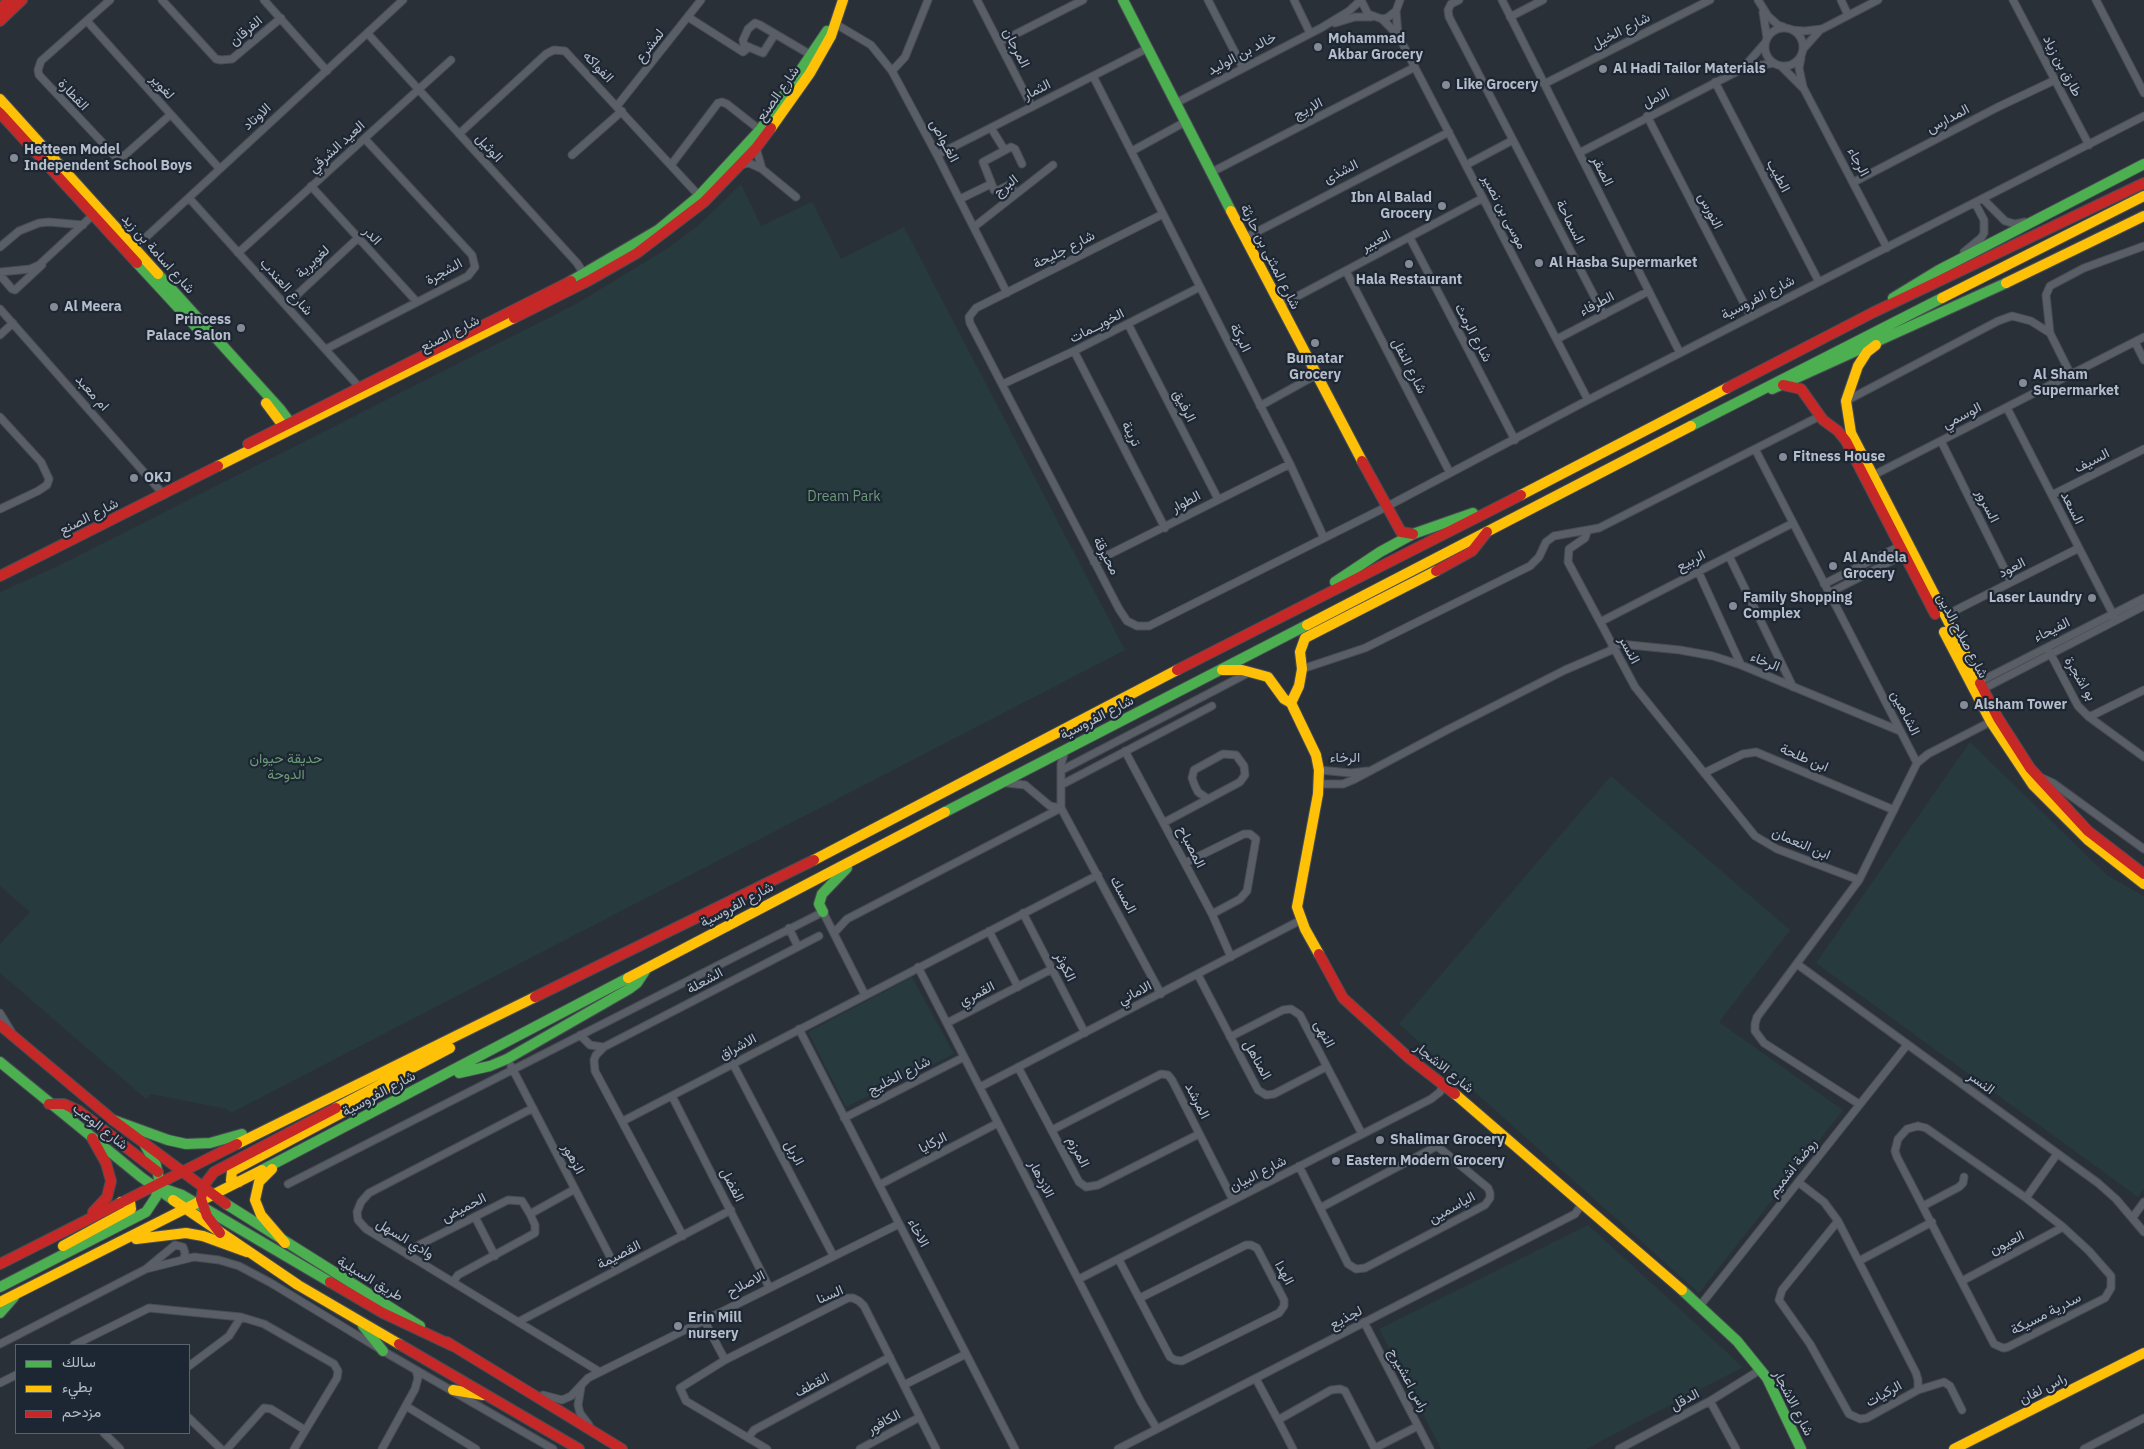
<!DOCTYPE html>
<html>
<head>
<meta charset="utf-8">
<style>
  body { margin:0 }
  #map { position:relative; width:2144px; height:1449px; overflow:hidden; background:#2a3038; font-family:"IBM Plex Sans",Vazirmatn,sans-serif }
  canvas { display:block }
  .legend { position:absolute; left:15px; top:1344px; width:175px; height:90px; box-sizing:border-box; background:#1d2633; border:1px solid #59626f; margin:0; padding:6px 9px; list-style:none; font-size:15px; color:#b4bcc9 }
  .legend li { display:flex; align-items:center; gap:10px; height:25px }
  .legend b { width:25px; border:1px solid #59626f }
</style>
</head>
<body>
<div id="map">
<canvas width="2144" height="1449"></canvas>
<ul class="legend">
<li><b style="height:6px;background:#4caf50"></b>سالك</li>
<li><b style="height:6px;background:#ffc107"></b>بطيء</li>
<li><b style="height:6px;background:#c62828"></b>مزدحم</li>
</ul>
</div>
<script>
const ctx = document.querySelector('canvas').getContext('2d');
ctx.lineJoin = 'round';
function fill(path, color) { ctx.fillStyle = color; ctx.fill(path, 'evenodd'); }
const shape = rows => new Path2D(rows.map(r => 'M' + r).join(''));
function trace(path, color, width, dash) { ctx.strokeStyle = color; ctx.lineWidth = width; ctx.lineCap = dash ? 'butt' : 'round'; ctx.setLineDash(dash || []); ctx.stroke(path); }
function label(font, color, halo, rows, align = 'center') {
  ctx.font = font + ' "IBM Plex Sans",Vazirmatn,sans-serif'; ctx.lineWidth = 4.5; ctx.setLineDash([]); ctx.textBaseline = 'middle'; ctx.strokeStyle = halo; ctx.fillStyle = color; for (const [text, x, y, turn = 0] of rows) {
    ctx.save(); ctx.translate(x, y); ctx.rotate((+turn || 0) * Math.PI / 180); ctx.textAlign = isNaN(turn) ? turn : align; if (halo) ctx.strokeText(text, 0, 0); ctx.fillText(text, 0, 0); ctx.restore();
  }
}
fill(shape([
  [741,184,761,226,812,202,841,259,904,227,1125,650,231,1113,227,1109,151,1094,146,1099,0,973,0,944,30,912,0,886,0,592,56,567,576,304,668,248,699,225],
  [1970,742,2107,875,2144,896,2144,1188,2138,1197,1816,963],
  [1611,776,1790,930,1719,1022,1843,1110,1699,1293,1399,1024],
  [912,977,954,1054,846,1107,808,1032],
  [1588,1225,1743,1367,1586,1449,1441,1449,1379,1329]
]), '#273a3e');
const street = shape([
  [110,0,41,61,38,70,39,75,116,157,125,155,170,115],
  [162,0,216,59,221,60,232,59,281,18],
  [264,0,327,71],
  [977,0,1032,107],
  [1208,0,1243,68],
  [1294,0,1310,33],
  [1361,0,1368,14,1382,19,1387,18,1396,11,1400,0],
  [1459,0,1451,4,1448,10,1449,17,1604,315],
  [1502,0,1680,353],
  [1758,0,1768,16,1778,25,1784,27],
  [1841,0,1848,15],
  [2013,0,2089,145],
  [2096,0,2144,93],
  [1396,11,1398,34],
  [1763,12,1767,38],
  [688,17,743,52,748,48],
  [1510,17,1543,0],
  [1382,19,1398,35,1588,400],
  [87,21,219,168],
  [834,23,871,45,892,71,937,155,1007,293],
  [1335,23,1355,17,1371,17],
  '1765 47a19 19 0 1 1 38 0a19 19 0 1 1-38 0Z',
  [1793,30,1804,31,1822,29,1878,0],
  [368,34,577,263,586,277],
  [775,34,763,53,744,45,743,40,748,29,755,23,760,25,811,55],
  [1000,42,1083,0],
  [1804,48,1821,29],
  [1801,58,1799,68,1803,87],
  [1781,66,1804,89,1887,248],
  [1744,67,1765,43],
  [892,71,905,57,928,0],
  [1093,76,1290,464,1324,538],
  [1715,82,1819,282],
  [1544,84,1710,0],
  [1176,103,1321,28,1349,11,1361,0],
  [617,106,701,0],
  [1647,116,1751,317],
  [991,128,1004,149],
  [459,134,546,54,554,50,565,51,702,199],
  [756,148,762,169],
  [1132,151,1185,122],
  [1579,153,1744,68,1774,63],
  [572,155,622,111],
  [937,155,1148,48],
  [671,165,718,103,722,102,727,104,760,130],
  [741,165,749,163,762,169,796,197],
  [1466,165,1513,140],
  [1212,172,1415,67],
  [1854,182,1998,107,2055,80],
  [311,186,416,301],
  [1016,193,1009,185,999,190,994,190,983,162,1011,147,1015,149,1022,164],
  [189,198,361,389],
  [960,199,991,184],
  [1983,199,2005,221,2015,224,2025,222],
  [1163,214,976,308,969,317,970,323,1119,609,1127,621,1137,626,1149,626,1386,507,1588,400,2144,116],
  [974,227,1053,165],
  [1245,238,1449,132],
  [1410,238,1515,440],
  [0,247,19,231,39,223,49,222,83,225],
  [131,251,403,0],
  [1964,252,1981,238,1984,233,1984,220,1975,203],
  [238,253,451,60],
  [1346,271,1450,473],
  [0,272,30,269,39,265,93,215],
  [0,275,12,289,15,290,42,265],
  [286,305,358,238],
  [1279,306,1483,198],
  [0,309,164,495],
  [1128,324,1218,499],
  [2050,333,2046,295,2050,286,2084,268,2144,246],
  [0,335,13,323],
  [1557,339,1649,291],
  [2135,342,2144,360],
  [326,349,468,276,475,267,472,255,365,139],
  [1074,351,1165,528],
  [1003,384,1074,351,1200,287],
  [1846,401,1998,321,2012,316,2031,321,2050,333,2071,375],
  [1260,406,1316,375],
  [2007,408,2116,620],
  [0,417,41,462,49,479,47,485,38,491,0,509],
  [1941,441,2011,582],
  [1755,449,1917,763],
  [1868,478,2144,337],
  [2052,495,2144,449],
  [1587,532,1585,538,1569,549,1568,562,1635,687,1755,836,1777,849,1859,880],
  [1729,556,1793,687],
  [1094,562,1290,464],
  [1698,571,1741,665],
  [1824,584,1904,544],
  [1829,593,1907,553],
  [1956,610,2079,548],
  [1600,622,1793,523],
  [1612,646,1620,644,1680,650,1713,656,1741,665,1900,731],
  [2048,649,2078,706,2089,717,2144,757],
  [1302,669,1365,648,1530,566,1539,557,1546,542,1554,536,1599,528,1820,416],
  [1977,683,2144,598],
  [1979,691,2144,606],
  [2089,717,2144,690],
  [1065,751,1061,764,1061,808,1161,994],
  [1125,751,1212,914,1231,957],
  [1062,770,1250,672],
  [1319,770,1351,773,1367,771],
  [1704,773,1743,754,1756,752,1894,810],
  [2040,777,2053,783,2144,849],
  [1007,783,1025,785,1050,806,1060,808],
  [1063,784,1212,706],
  [1319,784,1343,784,1355,779,1447,730,1565,670,1614,649],
  [1165,822,1240,782,1245,775,1244,766,1236,755,1223,754,1194,770,1192,778,1195,786,1198,792,1208,799],
  [1185,863,1244,834,1250,834,1256,839,1247,891,1240,899,1212,914],
  [1023,913,1085,1033],
  [789,928,798,947],
  [989,931,1018,987],
  [834,933,847,919,1061,808],
  [1797,964,2098,1183,2116,1199,2144,1232],
  [918,967,1141,1402,1157,1429],
  [1198,975,1258,1090,1266,1095,1274,1094,1326,1067],
  [0,1013,11,1031],
  [947,1023,1052,969],
  [799,1029,1015,1449],
  [580,1035,590,1045,603,1047],
  [1230,1037,1283,1010,1291,1009,1300,1015,1362,1134],
  [733,1064,833,1255],
  [511,1066,617,1270],
  [1018,1067,1079,1182,1086,1187,1098,1185,1199,1134],
  [980,1087,1301,920],
  [672,1096,769,1287],
  [1859,1104,1764,1043,1755,1031,1755,1024,1757,1017,1859,880,1917,763,1928,754,1994,720],
  [533,1108,369,1193,361,1202,357,1212,358,1220,366,1229,600,1372],
  [844,1118,964,1057],
  [623,1121,1098,875],
  [1918,1126,1926,1128,2026,1198,2063,1227,2089,1251,2111,1276,2111,1288,2105,1298,2008,1347,2003,1348,1994,1344,1897,1157,1895,1151,1898,1139,1907,1129,1918,1126],
  [1052,1130,1161,1074,1168,1075,1172,1080,1233,1200],
  [1299,1166,1348,1264,1356,1269,1365,1268,1485,1205,1490,1198,1490,1193,1488,1188,1437,1146,1320,1208],
  [1798,1182,1824,1202,1838,1221,1916,1373,1918,1380,1918,1390],
  [288,1184,823,912,865,995],
  [879,1185,998,1123],
  [2026,1198,2057,1154],
  [1923,1206,1959,1187,1963,1183,1964,1177],
  [530,1214,575,1189],
  [475,1217,495,1256],
  [2133,1217,2144,1202],
  [1838,1221,1782,1290,1779,1300,1810,1344,1849,1414,1860,1419,1867,1418,1918,1390,1944,1382,1950,1386,1962,1410],
  [683,1236,595,1071,594,1060,596,1055,604,1047,819,936],
  [408,1255,413,1248,508,1200,522,1201,530,1214,535,1225,535,1233,458,1275,453,1282],
  [1119,1260,1170,1357,1175,1360,1182,1361,1279,1313,1284,1306,1284,1300,1257,1248,1251,1245,1246,1245,1140,1298],
  [1859,1261,1932,1222],
  [146,1269,194,1257,219,1260,239,1266,271,1283,383,1351,553,1449],
  [1079,1279,1431,1099,1440,1092,1443,1085],
  [1962,1281,2063,1227],
  [1699,1307,1907,1045],
  [704,1320,725,1360],
  [518,1322,731,1210],
  [1364,1322,1430,1449],
  [0,1344,146,1269,175,1245,183,1247,185,1253,184,1259],
  [74,1345,149,1308,241,1317],
  [189,1366,229,1336,241,1317,264,1324,334,1364,338,1371,337,1378,294,1449],
  [1256,1379,1278,1420],
  [0,1383,16,1375],
  [904,1385,966,1354],
  [581,1387,578,1405,580,1413,589,1425],
  [543,1395,562,1400,571,1396,588,1378,600,1372,899,1224],
  [1710,1401,1736,1449],
  [406,1406,476,1449],
  [189,1418,221,1449],
  [104,1433,120,1449],
  [748,1438,754,1430,890,1357],
  [1375,1448,1418,1426],
  [227,1449,264,1408,271,1409,305,1430],
  [382,1449,415,1389,418,1378,416,1370],
  [767,1449,686,1401,680,1388,725,1360,848,1298,853,1298,859,1301,864,1306,936,1449],
  [860,1449,920,1417],
  [1118,1449,1575,1214,1582,1204],
  [1293,1449,1278,1420,1331,1390,1340,1389,1345,1391,1375,1449],
  [1619,1449,1710,1401,1760,1370],
  [2084,1449,2144,1418]
]);
const fast = shape([
  [1123,0,1231,211],
  [137,263,197,328],
  [158,274,280,409,294,428],
  [571,281,658,230,699,196,760,130,827,31],
  [1893,298,1939,270,2144,164],
  [1772,389,2006,283],
  [1691,426,1942,298],
  [1335,582,1380,552,1413,534,1473,513],
  [945,812,1307,625],
  [823,912,819,904,822,894,847,868],
  [0,1062,141,1177,173,1200],
  [459,1073,490,1066,507,1059,629,989,637,983,645,971],
  [113,1120,168,1140,186,1144,210,1143,242,1134],
  [262,1170,628,978],
  [153,1185,182,1195,330,1282],
  [226,1204,420,1326],
  [0,1287,146,1212,156,1197,159,1179,156,1165,145,1145],
  [1682,1290,1737,1341,1767,1378,1801,1449],
  [0,1313,14,1297],
  [363,1326,383,1351]
]);
const slow = shape([
  [0,99,158,274],
  [771,128,810,73,831,36,843,0],
  [1231,211,1362,461],
  [2006,283,2144,216],
  [1942,298,2144,196],
  [1876,345,1867,352,1858,366,1846,401,1851,433,1980,683],
  [266,403,287,431],
  [218,466,514,318],
  [1521,495,1727,388],
  [1307,625,1691,426],
  [1944,632,1991,722,2033,785,2088,840,2144,884],
  [1222,670,1242,670,1268,677,1284,699,1291,703,1316,755,1319,770,1318,794,1297,907,1305,929,1319,954],
  [1291,703,1299,686,1302,669,1300,652,1305,638,1436,571],
  [814,860,1177,670],
  [628,978,945,812],
  [1455,1094,1682,1290],
  [336,1108,450,1048],
  [237,1144,535,997],
  [272,1169,259,1182,255,1200,261,1215,285,1243],
  [239,1182,231,1180,232,1171,394,1085],
  [173,1200,298,1285,399,1344],
  [136,1239,186,1233,203,1236,247,1252],
  [63,1246,131,1209,130,1202,121,1202],
  [0,1302,262,1170],
  [453,1390,483,1395],
  [1954,1449,2144,1353]
]);
const jam = shape([
  [0,9,9,0],
  [0,21,22,0],
  [0,113,137,263],
  [514,318,588,281,637,253,704,202,756,148,771,128],
  [1783,385,1801,389,1823,420,1838,431,1846,441,1935,614],
  [1727,388,1874,312,2144,183],
  [248,444,571,281],
  [1362,461,1401,532,1413,534],
  [1436,571,1472,551,1487,532],
  [0,576,218,466],
  [1177,670,1521,495],
  [1980,683,1998,718,2030,768,2088,831,2144,874],
  [1319,954,1343,998,1409,1058,1455,1094],
  [535,997,814,860],
  [0,1025,113,1120,226,1204],
  [49,1104,64,1104,79,1111,158,1172],
  [92,1138,106,1163,111,1181,107,1197,93,1212],
  [220,1233,207,1216,201,1199,204,1185,214,1172,336,1108],
  [0,1264,237,1144],
  [330,1282,383,1313,453,1346],
  [447,1342,622,1449],
  [399,1344,579,1449]
]);
trace(street, '#484c53', 9);
trace(fast, '#484c53', 12);
trace(slow, '#484c53', 12);
trace(jam, '#484c53', 12);
trace(street, '#5a5e66', 7);
trace(fast, '#4caf50', 10);
trace(slow, '#ffc107', 10);
trace(jam, '#c62828', 10);
for (const [x, y, r, color] of [
  [1318,47,5,"#848b96"],
  [1603,69,5,"#848b96"],
  [1446,85,5,"#848b96"],
  [14,158,5,"#848b96"],
  [1442,206,5,"#848b96"],
  [1539,263,5,"#848b96"],
  [1409,264,5,"#848b96"],
  [54,307,5,"#848b96"],
  [241,328,5,"#848b96"],
  [1315,343,5,"#848b96"],
  [2023,383,5,"#848b96"],
  [1783,457,5,"#848b96"],
  [134,478,5,"#848b96"],
  [1833,566,5,"#848b96"],
  [2092,598,5,"#848b96"],
  [1733,606,5,"#848b96"],
  [1964,705,5,"#848b96"],
  [1380,1140,5,"#848b96"],
  [1336,1161,5,"#848b96"],
  [678,1326,5,"#848b96"]
]) { const dot = new Path2D(); dot.arc(x, y, r, 0, 2 * Math.PI); ctx.fillStyle = color; ctx.fill(dot); trace(dot, '#1d2633', 2); }
label('14px', '#b4bcc9', '#1d2633', [
  ["الفرقان",246,31,-40],
  ["شارع الخيل",1621,31,-27],
  ["لمشرع",650,46,-52],
  ["المرجان",1016,48,63],
  ["خالد بن الوليد",1242,54,-28],
  ["طارق بن زياد",2062,66,62],
  ["الفواكه",598,67,47],
  ["لغوير",162,87,48],
  ["الثمار",1037,90,-27],
  ["شارع الصنع",778,94,-55],
  ["القطارة",73,95,47],
  ["الامل",1656,98,-26],
  ["الاريج",1308,109,-27],
  ["الاوتاد",257,117,-42],
  ["المدارس",1948,119,-28],
  ["الغـواص",944,141,62],
  ["العيد الشرقي",337,147,-42],
  ["الوثيل",489,148,48],
  ["الرجاء",1858,162,62],
  ["الصقر",1602,171,63],
  ["الشذى",1341,172,-27],
  ["الطيب",1778,176,62],
  ["البرج",1006,186,-38],
  ["النورس",1710,211,63],
  ["موسى بن نصير",1504,212,63],
  ["السماحة",1570,222,63],
  ["الدر",372,236,47],
  ["العبير",1376,241,-28],
  ["شارع جليحة",1064,250,-27],
  ["شارع اسامة بن زيد",158,254,48],
  ["شارع المثنى بن حارثة",1270,257,63],
  ["لغويرية",313,262,-43],
  ["الشجرة",444,272,-29],
  ["شارع العندب",286,287,48],
  ["شارع الفروسية",1758,298,-27],
  ["الطرفاء",1597,304,-28],
  ["الخويــمات",1097,326,-27],
  ["شارع الرمث",1473,333,62],
  ["شارع الصنع",450,334,-27],
  ["البركة",1240,338,63],
  ["شارع النفل",1409,366,63],
  ["ام معبد",92,393,48],
  ["الرفيق",1184,406,63],
  ["الوسمي",1962,416,-27],
  ["ترينة",1131,434,63],
  ["السيف",2092,461,-27],
  ["الطوار",1186,502,-28],
  ["السرور",1987,506,63],
  ["السعد",2072,508,63],
  ["شارع الصنع",89,517,-27],
  ["محيرقة",1106,556,62],
  ["الربيع",1691,561,-27],
  ["العود",2012,568,-27],
  ["الفيحاء",2052,630,-26],
  ["شارع صلاح الدين",1962,636,62],
  ["النسر",1629,650,62],
  ["الرخاء",1765,662,22],
  ["بو اشجرة",2080,679,59],
  ["الشاهين",1905,713,63],
  ["شارع الفروسية",1097,718,-27],
  ["الرخاء",1345,758],
  ["ابن طلحة",1804,758,23],
  ["ابن النعمان",1801,844,23],
  ["المصباح",1191,847,63],
  ["المسك",1123,895,62],
  ["شارع الفروسية",737,905,-28],
  ["الكوثر",1065,967,63],
  ["الشعلة",705,981,-29],
  ["الاماني",1135,993,-27],
  ["القمري",977,994,-27],
  ["النهى",1324,1034,62],
  ["الاشراق",738,1047,-28],
  ["المناهل",1257,1060,61],
  ["شارع الاشجار",1444,1068,39],
  ["شارع الخليج",899,1076,-27],
  ["النسر",1981,1083,36],
  ["شارع الفروسية",379,1094,-28],
  ["المرشد",1197,1101,63],
  ["شارع الوعب",100,1127,38],
  ["الركايا",933,1143,-27],
  ["المرزم",1078,1152,63],
  ["الربل",794,1153,62],
  ["الزهور",573,1159,62],
  ["روضة اشميم",1793,1168,-52],
  ["شارع البيان",1258,1174,-27],
  ["الازدهار",1041,1179,63],
  ["الفضل",732,1185,63],
  ["الحميض",464,1208,-27],
  ["الياسمين",1452,1208,-29],
  ["الاخاء",918,1233,62],
  ["وادي السهل",405,1239,31],
  ["العيون",2007,1243,-27],
  ["القصيمة",619,1255,-27],
  ["الهدا",1284,1273,62],
  ["طريق السيلية",370,1279,31],
  ["الاصلاح",746,1284,-27],
  ["السنا",830,1295,-23],
  ["سدرية مسيكة",2046,1314,-27],
  ["لجذيع",1346,1318,-27],
  ["راس اعشيرج",1408,1380,62],
  ["القطف",812,1385,-28],
  ["راس لفان",2043,1389,-27],
  ["الركيات",1884,1394,-29],
  ["الدقل",1685,1400,-28],
  ["شارع الاشجار",1793,1403,63],
  ["الكافور",884,1422,-28]
]);
label('bold 14px', '#b4bcc9', '#1d2633', [
  ["Mohammad",1328,39],
  ["Akbar Grocery",1328,55],
  ["Al Hadi Tailor Materials",1613,69],
  ["Like Grocery",1456,85],
  ["Hetteen Model",24,150],
  ["Independent School Boys",24,166],
  ["Ibn Al Balad",1432,198,"right"],
  ["Grocery",1432,214,"right"],
  ["Al Hasba Supermarket",1549,263],
  ["Hala Restaurant",1409,280,"center"],
  ["Al Meera",64,307],
  ["Princess",231,320,"right"],
  ["Palace Salon",231,336,"right"],
  ["Bumatar",1315,359,"center"],
  ["Grocery",1315,375,"center"],
  ["Al Sham",2033,375],
  ["Supermarket",2033,391],
  ["Fitness House",1793,457],
  ["OKJ",144,478],
  ["Al Andela",1843,558],
  ["Grocery",1843,574],
  ["Family Shopping",1743,598],
  ["Complex",1743,614],
  ["Laser Laundry",2082,598,"right"],
  ["Alsham Tower",1974,705],
  ["Shalimar Grocery",1390,1140],
  ["Eastern Modern Grocery",1346,1161],
  ["Erin Mill",688,1318],
  ["nursery",688,1334]
], 'left');
label('14px', '#6b9a76', '#1d2633', [
  ["Dream Park",844,497],
  ["حديقة حيوان",286,759],
  ["الدوحة",286,775]
]);
</script>
</body>
</html>
